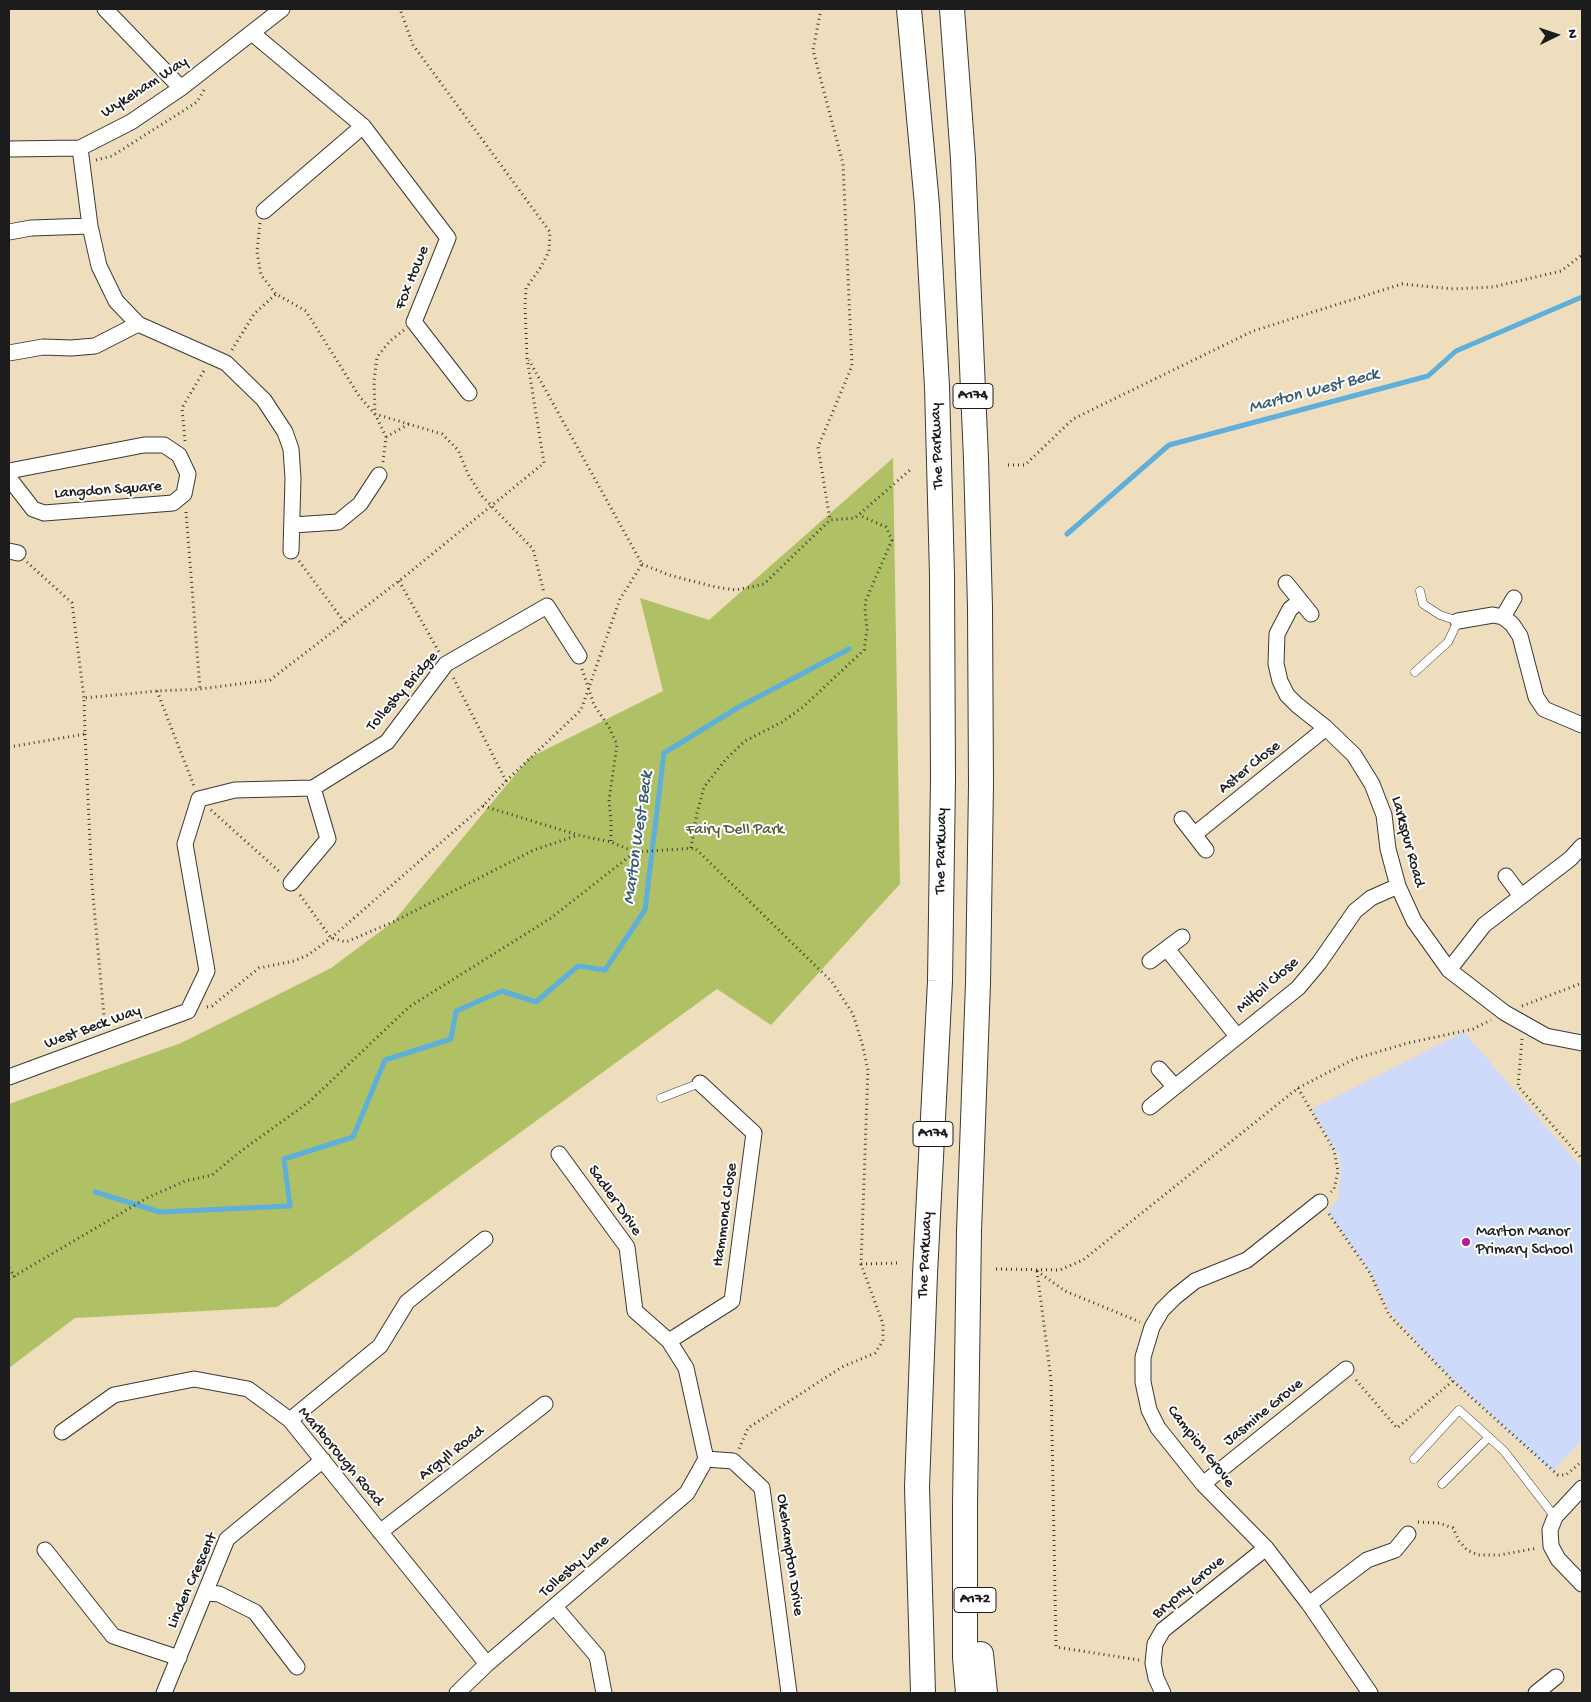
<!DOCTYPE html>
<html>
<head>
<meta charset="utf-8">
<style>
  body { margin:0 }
  #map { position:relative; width:1591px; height:1702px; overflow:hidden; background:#efdebd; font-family:"Gochi Hand",sans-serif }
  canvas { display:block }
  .frame { position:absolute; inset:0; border:10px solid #1c1c1c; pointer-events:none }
  .north { position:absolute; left:1531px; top:10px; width:50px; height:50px; -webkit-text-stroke:4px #fff; paint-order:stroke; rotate:86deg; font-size:14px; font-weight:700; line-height:20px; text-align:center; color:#1c1c1c }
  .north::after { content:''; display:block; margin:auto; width:18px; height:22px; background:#1c1c1c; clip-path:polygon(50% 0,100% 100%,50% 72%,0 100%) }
</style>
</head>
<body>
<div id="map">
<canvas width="1591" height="1702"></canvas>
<div class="frame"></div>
<div class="north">N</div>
</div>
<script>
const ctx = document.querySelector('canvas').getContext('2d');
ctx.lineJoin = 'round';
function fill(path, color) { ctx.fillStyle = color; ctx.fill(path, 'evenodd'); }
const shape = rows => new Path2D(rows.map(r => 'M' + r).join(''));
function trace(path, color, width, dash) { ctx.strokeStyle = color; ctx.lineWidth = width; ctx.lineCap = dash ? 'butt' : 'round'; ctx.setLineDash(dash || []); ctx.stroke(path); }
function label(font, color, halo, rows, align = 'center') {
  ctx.font = font + ' "Gochi Hand",sans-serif'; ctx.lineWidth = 4; ctx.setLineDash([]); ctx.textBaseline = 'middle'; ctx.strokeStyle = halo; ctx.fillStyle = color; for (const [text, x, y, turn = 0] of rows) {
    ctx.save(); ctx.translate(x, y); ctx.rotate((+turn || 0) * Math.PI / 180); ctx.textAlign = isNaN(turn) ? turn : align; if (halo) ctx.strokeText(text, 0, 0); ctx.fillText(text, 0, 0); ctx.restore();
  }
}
fill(shape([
  [1464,1032,1582,1168,1582,1440,1552,1471,1446,1373,1391,1314,1371,1273,1328,1211,1338,1199,1341,1167,1338,1154,1312,1109]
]), '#cedafa');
fill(shape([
  [893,458,900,884,771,1025,717,989,348,1258,277,1307,75,1318,9,1368,9,1104,181,1043,331,968,393,922,529,758,663,691,640,598,709,620]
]), '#afc164');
trace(shape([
  [1067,534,1169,445,1428,376,1456,351,1582,297],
  [95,1192,160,1212,290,1206,284,1159,353,1137,385,1060,451,1039,456,1011,502,991,536,1002,578,966,605,970,645,910,664,753,739,707,849,649]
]), '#5eafd9', 5);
const service = shape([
  [1415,672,1448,642,1458,621,1440,615,1423,604,1420,591],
  [661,1098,700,1083],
  [1414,1459,1459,1410,1504,1451,1555,1517],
  [1442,1484,1489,1437]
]);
const minor = shape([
  [105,9,181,88],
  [252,33,363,126,448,238,414,322,469,393],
  [80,148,90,226,99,266,116,301,138,324,226,363,264,400,285,432,291,449,293,478,291,551],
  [9,149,80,148,131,122,181,88,282,9],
  [264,211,363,126],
  [9,232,31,228,90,226],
  [9,353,43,347,71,348,95,346,138,324],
  [9,471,144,445,164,445,179,455,188,474,184,494,173,503,44,513,33,509,9,478],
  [293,525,338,522,360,504,379,475],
  [9,551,18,553],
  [1286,583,1311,614],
  [1300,601,1290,609,1277,634,1276,664,1280,681,1287,695,1297,705,1326,728,1354,755,1372,784,1384,815,1388,849,1398,886,1414,921,1449,970,1505,1013,1546,1036,1582,1043],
  [1503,617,1514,598],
  [1458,621,1493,615,1503,617,1512,624,1520,636,1536,697,1544,709,1582,725],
  [1182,819,1206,850],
  [1195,834,1326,728],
  [1506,876,1521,896],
  [291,883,328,839,313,788],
  [1167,949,1237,1036],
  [1150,961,1182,937],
  [1449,970,1484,925,1570,859,1582,846],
  [1159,1069,1175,1087],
  [9,1077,188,1011,207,971,185,844,199,799,235,790,313,788,387,742,446,664,547,606,579,656],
  [1150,1107,1298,988,1319,963,1355,911,1371,898,1398,886],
  [559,1154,627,1247,635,1311,669,1341,686,1368,706,1459],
  [1320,1202,1247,1260,1195,1281,1175,1297,1162,1310,1152,1327,1143,1357,1143,1382,1149,1410,1158,1428,1203,1484,1266,1548,1309,1604,1370,1693],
  [669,1341,732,1301,754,1133,700,1083],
  [290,1420,380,1346,407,1302,485,1239],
  [62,1432,114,1395,194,1379,248,1389,290,1420,487,1664],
  [706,1459,733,1461,762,1488,789,1693],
  [1203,1484,1346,1369],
  [1582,1488,1555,1517,1550,1530,1551,1546,1558,1559,1582,1584],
  [380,1532,545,1404],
  [45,1550,113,1636,179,1658],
  [206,1593,219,1594,255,1612,297,1667],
  [1309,1604,1367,1560,1395,1550,1408,1534],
  [555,1607,597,1656,604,1693],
  [164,1693,227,1539,323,1460],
  [457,1693,487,1664,687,1493,706,1459],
  [1163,1693,1156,1678,1153,1663,1155,1644,1163,1630,1266,1548],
  [1536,1693,1556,1677]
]);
const trunk = shape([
  [909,9,927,205,937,387,942,575,943,780,940,981,925,1274,917,1487,923,1693],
  [952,9,963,159,976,459,980,607,981,784,978,983,969,1231,965,1506,965,1658,968,1693],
  [981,1654,985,1693]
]);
trace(service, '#3c3934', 9);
trace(minor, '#3c3934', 17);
trace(trunk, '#3c3934', 26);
trace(shape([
  [821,9,813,50,843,164,852,366,818,447,830,520],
  [96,160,112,156,197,102,204,90],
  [260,223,257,252,261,275,276,294,306,311,359,396,375,414,442,434,458,450,469,476,482,496,533,549,544,593],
  [232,350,254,314,276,294],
  [386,437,409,424],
  [185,441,182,408,205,369],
  [383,462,386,437,375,414,374,381,377,357,390,341,404,330],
  [1008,465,1025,465,1073,419,1253,331,1402,284,1454,289,1493,287,1561,271,1582,255],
  [186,512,200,689],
  [299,561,345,623],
  [27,562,72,603,84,698],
  [642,564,669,575,715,587,736,590,764,584,830,520,855,518,910,470],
  [399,581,439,652],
  [582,669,594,705,609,727,617,745,609,800,611,821,611,842],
  [157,691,194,786],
  [85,734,92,885,105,1027],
  [9,747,85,734,84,698,157,691,200,689,270,680,399,581,544,463,527,358,525,306,526,288,541,267,549,251,550,232,413,45,400,9],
  [506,781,581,710,620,599,642,564,529,360],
  [483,806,578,835,611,842,635,852],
  [211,810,281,873],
  [691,848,697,813,704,787,726,759,745,741,782,722,803,707,864,650,867,630,865,609,866,600,892,540,886,527,859,515],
  [300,895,331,938,346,942,393,922,534,850,578,835],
  [1522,1006,1582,983],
  [207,1007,212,1006,259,968,294,961,308,955,331,938,483,806,506,781,453,677],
  [1522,1039,1518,1086,1582,1159],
  [1298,1088,1334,1150,1338,1172,1334,1189,1331,1192],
  [1329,1214,1370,1273,1389,1315,1453,1381,1558,1475,1566,1475,1580,1463,1582,1465],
  [861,1264,897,1263],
  [9,1268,15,1277],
  [996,1269,1060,1270,1083,1260,1298,1088,1354,1059,1408,1043,1473,1029,1491,1020],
  [1037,1271,1051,1379,1056,1647,1139,1660],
  [1037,1271,1065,1291,1140,1322],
  [9,1279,147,1198,185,1181,212,1175,241,1151,309,1102,409,1007,551,918,635,852,695,848,832,982,853,1014,862,1043,868,1070,861,1264,883,1324,883,1341,875,1353,842,1367,748,1428,739,1449],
  [1356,1380,1397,1428,1453,1381],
  [1418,1522,1439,1523,1453,1528,1459,1541,1467,1550,1478,1555,1499,1555,1538,1548]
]), '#3c3934', 3, [1, 4]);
trace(service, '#fff', 8);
trace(minor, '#fff', 15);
trace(trunk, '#fff', 24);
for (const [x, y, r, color] of [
  [1466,1242,5,"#b5179e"]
]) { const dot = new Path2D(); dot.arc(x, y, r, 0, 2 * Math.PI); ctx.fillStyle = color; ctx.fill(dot); trace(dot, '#fff', 2); }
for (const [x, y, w] of [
  [973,396,40],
  [933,1134,40],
  [975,1600,42]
]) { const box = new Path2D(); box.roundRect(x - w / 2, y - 12.5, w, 25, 4); ctx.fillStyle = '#fff'; ctx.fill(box); trace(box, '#1c1c1c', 1); }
label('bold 15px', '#1c1c1c', null, [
  ["A174",973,396],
  ["A174",933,1134],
  ["A172",975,1600]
]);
label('16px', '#1c1c1c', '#fff', [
  ["Wykeham Way",145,88,-33],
  ["Fox Howe",413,278,-68],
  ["The Parkway",938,446,-92],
  ["Langdon Square",108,491,-4],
  ["Tollesby Bridge",403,692,-49],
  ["Aster Close",1250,768,-39],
  ["Larkspur Road",1407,842,75],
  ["The Parkway",942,851,-89],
  ["Milfoil Close",1268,986,-41],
  ["West Beck Way",93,1028,-20],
  ["Sadler Drive",614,1201,55],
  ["Hammond Close",726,1215,-82],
  ["The Parkway",926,1255,-87],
  ["Jasmine Grove",1264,1413,-39],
  ["Campion Grove",1200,1447,52],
  ["Argyll Road",452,1454,-38],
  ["Marlborough Road",340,1457,50],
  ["Okehampton Drive",789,1555,82],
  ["Tollesby Lane",575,1567,-41],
  ["Linden Crescent",193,1581,-66],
  ["Bryony Grove",1189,1588,-40]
]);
label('16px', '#575e39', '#fff', [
  ["Fairy Dell Park",735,831]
]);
label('16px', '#1c1c1c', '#fff', [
  ["Marton Manor",1476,1233],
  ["Primary School",1476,1251]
], 'left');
label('italic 18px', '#3a5e71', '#fff', [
  ["Marton West Beck",1314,392,-15],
  ["Marton West Beck",639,838,-82]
]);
</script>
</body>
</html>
